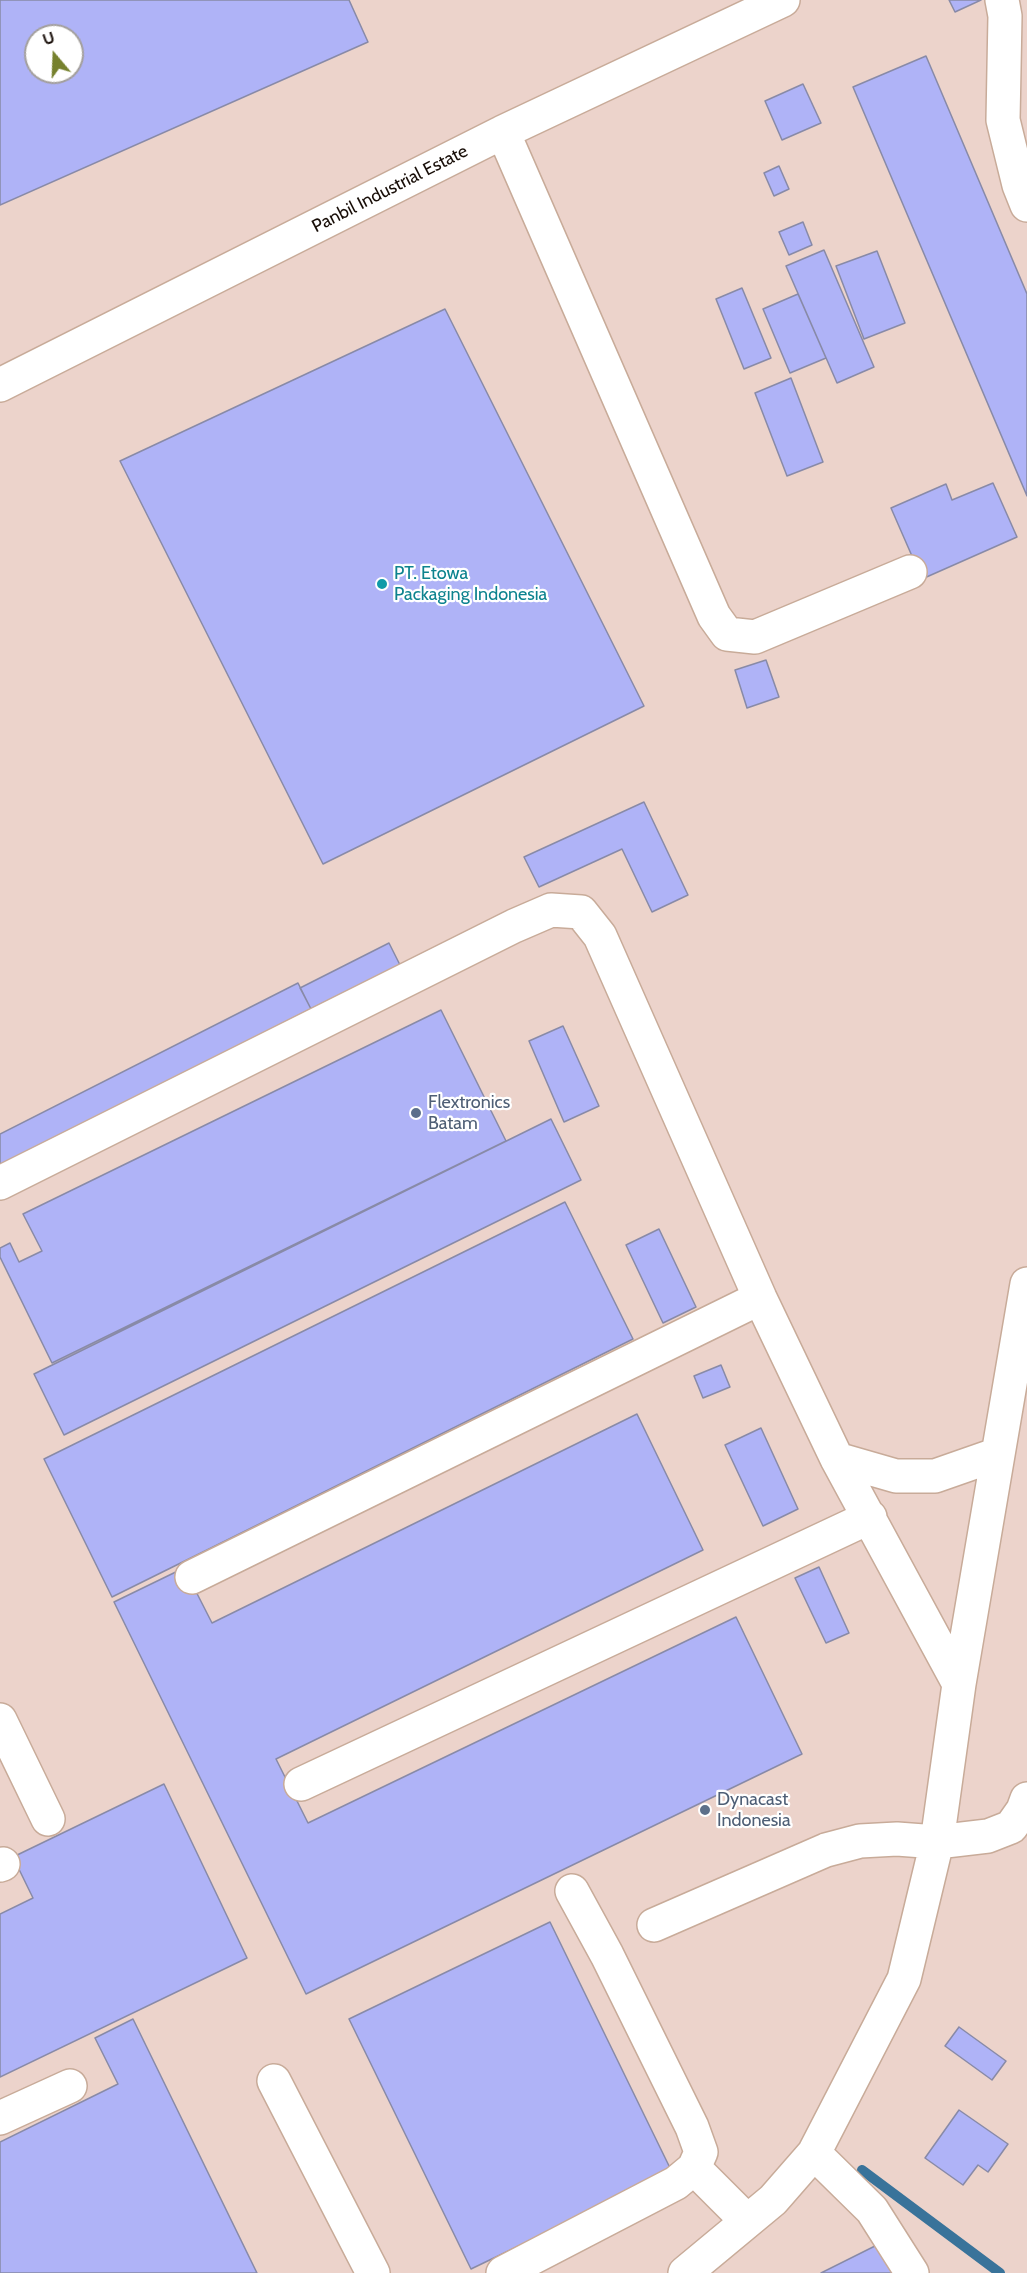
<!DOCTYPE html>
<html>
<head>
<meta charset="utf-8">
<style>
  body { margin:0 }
  #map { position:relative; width:1027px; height:2273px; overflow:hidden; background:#fbdcc9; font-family:Cabin,sans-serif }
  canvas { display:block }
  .north { position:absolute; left:24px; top:24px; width:60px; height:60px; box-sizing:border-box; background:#fff; border:2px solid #a39f9c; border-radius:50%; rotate:341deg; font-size:16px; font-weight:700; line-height:24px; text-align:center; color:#180e08 }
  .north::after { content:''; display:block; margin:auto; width:21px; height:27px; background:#76812e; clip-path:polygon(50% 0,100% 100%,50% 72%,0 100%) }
</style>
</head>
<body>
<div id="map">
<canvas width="1027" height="2273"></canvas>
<div class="north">U</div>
</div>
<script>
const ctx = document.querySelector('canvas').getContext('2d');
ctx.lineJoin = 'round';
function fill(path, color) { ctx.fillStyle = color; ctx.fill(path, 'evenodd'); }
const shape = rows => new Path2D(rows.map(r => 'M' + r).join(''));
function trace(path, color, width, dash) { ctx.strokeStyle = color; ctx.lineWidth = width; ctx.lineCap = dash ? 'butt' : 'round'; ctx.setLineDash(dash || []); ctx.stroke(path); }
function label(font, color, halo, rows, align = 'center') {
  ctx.font = font + ' Cabin,sans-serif'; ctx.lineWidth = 4.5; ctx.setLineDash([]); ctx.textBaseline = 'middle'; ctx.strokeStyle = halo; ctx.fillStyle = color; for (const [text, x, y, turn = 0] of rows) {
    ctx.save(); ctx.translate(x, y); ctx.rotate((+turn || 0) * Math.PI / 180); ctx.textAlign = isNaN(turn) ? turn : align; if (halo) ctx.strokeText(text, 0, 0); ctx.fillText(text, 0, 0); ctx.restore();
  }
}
fill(shape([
  [0,0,1027,0,1027,2273,0,2273],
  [36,36,72,36,72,72,36,72]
]), '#ecd3cb');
trace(shape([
  [862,2170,1000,2273]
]), '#39739a', 10);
const building = shape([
  [0,0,349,0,368,42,0,205,0,0],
  [36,36,72,36,72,72,36,72,36,36],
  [949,0,981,0,955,12,949,0],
  [926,56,1027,294,1027,496,853,87,926,56],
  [803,84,821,123,782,140,765,101,803,84],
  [779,166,789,189,774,196,764,173,779,166],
  [803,222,812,245,789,255,779,232,803,222],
  [824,250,874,367,837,383,786,266,824,250],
  [877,251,905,323,864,339,836,266,877,251],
  [742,288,771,358,744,369,716,299,742,288],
  [798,294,826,358,790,373,763,309,798,294],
  [445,309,644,706,323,864,120,461,445,309],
  [791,378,823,462,787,476,755,393,791,378],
  [993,483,1017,537,922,579,891,508,946,484,952,500,993,483],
  [766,660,779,697,747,708,735,670,766,660],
  [644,802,688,895,652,912,622,849,539,887,524,857,644,802],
  [389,943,400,965,311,1009,300,988,389,943],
  [298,983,311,1009,0,1166,0,1134,298,983],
  [441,1010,506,1141,52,1363,0,1257,0,1248,10,1243,19,1262,42,1251,23,1214,441,1010],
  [563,1026,599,1106,564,1122,529,1041,563,1026],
  [551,1119,581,1180,64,1435,34,1374,551,1119],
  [565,1202,633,1339,112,1597,44,1459,565,1202],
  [659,1229,696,1307,663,1323,626,1245,659,1229],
  [721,1365,730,1387,703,1398,694,1376,721,1365],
  [637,1414,703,1550,276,1759,308,1823,736,1617,802,1754,306,1994,114,1602,184,1568,212,1623,637,1414],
  [761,1428,798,1509,763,1526,725,1445,761,1428],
  [819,1567,849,1633,826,1643,795,1578,819,1567],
  [164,1784,247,1958,0,2077,0,1914,33,1898,13,1857,164,1784],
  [550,1922,672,2172,471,2269,349,2019,550,1922],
  [133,2019,257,2273,0,2273,0,2142,118,2084,95,2038,133,2019],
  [959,2027,1006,2061,992,2080,945,2046,959,2027],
  [959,2110,1008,2144,988,2172,978,2165,963,2185,925,2158,959,2110],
  [885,2241,894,2273,821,2273,885,2241]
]);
fill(building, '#afb3f7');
trace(building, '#888aa7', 1.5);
const minor = shape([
  [1002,0,1005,16,1003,120,1019,185,1027,205],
  [503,132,714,616,727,634,755,637,910,572],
  [0,385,503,132,783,0],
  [0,1183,514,926,551,910,581,912,600,936,760,1298,837,1459,959,1684],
  [837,1459,896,1476,935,1476,998,1454],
  [192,1577,760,1298],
  [0,1720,48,1819],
  [301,1784,870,1517],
  [0,1865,3,1864],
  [654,1925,826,1850,860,1841,897,1839,937,1842,988,1836,1011,1827,1023,1810,1027,1799],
  [274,2081,373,2273],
  [0,2118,70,2086],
  [814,2153,872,2210,912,2273],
  [694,2168,747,2221],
  [503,2273,676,2183,694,2168,701,2152,692,2127,607,1955,572,1891],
  [685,2273,773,2200,814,2153,904,1979,937,1842,959,1684,1027,1284]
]);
trace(minor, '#c8ab99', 36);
trace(minor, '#fff', 33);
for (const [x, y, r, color] of [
  [382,584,6,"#0f9aa8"],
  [416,1113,6,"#5c6f8a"],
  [705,1810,6,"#5c6f8a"]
]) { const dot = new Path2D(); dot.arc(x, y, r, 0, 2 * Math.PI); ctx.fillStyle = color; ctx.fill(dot); trace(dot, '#fff', 2); }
label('18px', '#180e08', '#fff', [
  ["Panbil Industrial Estate",390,189,-27]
]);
label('18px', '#0d838f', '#fff', [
  ["PT. Etowa",394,574],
  ["Packaging Indonesia",394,595]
], 'left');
label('18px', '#4e5e75', '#fff', [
  ["Flextronics",428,1103],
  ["Batam",428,1124],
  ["Dynacast",717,1800],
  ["Indonesia",717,1821]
], 'left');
</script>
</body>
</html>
